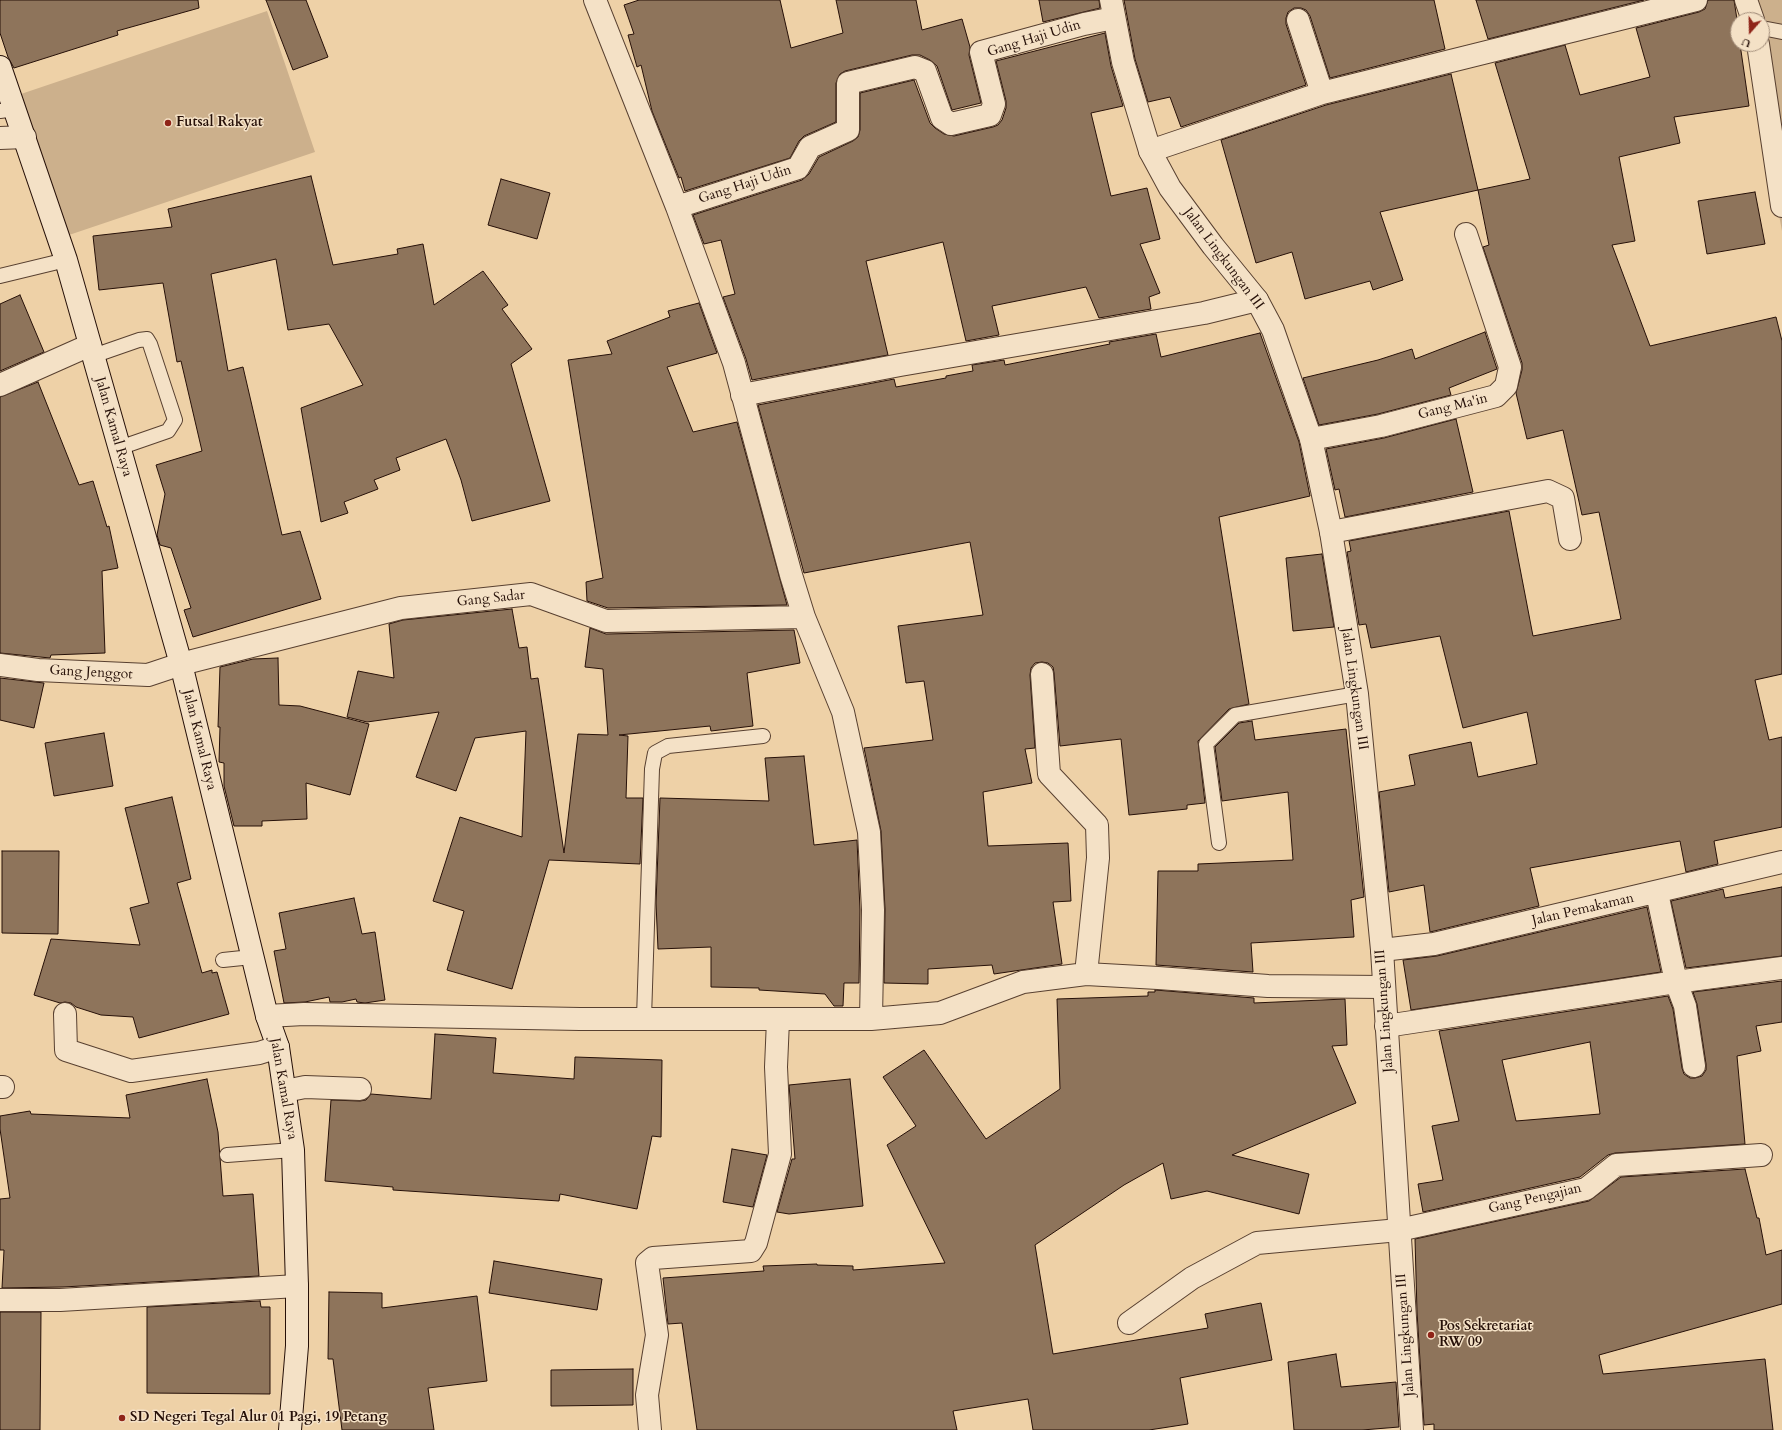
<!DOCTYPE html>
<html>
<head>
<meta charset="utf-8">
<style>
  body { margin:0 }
  #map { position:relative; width:1782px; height:1430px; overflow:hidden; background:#eed1a7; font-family:Cardo,serif }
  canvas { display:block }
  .north { position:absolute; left:1730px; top:12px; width:40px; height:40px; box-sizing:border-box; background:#f4e1c6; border:1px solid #a28d7a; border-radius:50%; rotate:200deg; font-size:11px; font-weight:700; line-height:16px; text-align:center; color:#261008 }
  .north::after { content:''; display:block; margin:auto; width:14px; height:18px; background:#8f2418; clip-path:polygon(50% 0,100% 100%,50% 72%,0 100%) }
</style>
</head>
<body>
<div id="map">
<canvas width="1782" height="1430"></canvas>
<div class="north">U</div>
</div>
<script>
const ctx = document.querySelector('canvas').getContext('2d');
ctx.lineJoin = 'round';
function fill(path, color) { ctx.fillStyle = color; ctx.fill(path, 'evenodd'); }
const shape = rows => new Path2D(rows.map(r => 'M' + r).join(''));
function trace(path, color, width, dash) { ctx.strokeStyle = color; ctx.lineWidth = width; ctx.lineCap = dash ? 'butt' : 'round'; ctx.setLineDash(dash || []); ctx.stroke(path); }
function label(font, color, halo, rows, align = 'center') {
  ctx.font = font + ' Cardo,serif'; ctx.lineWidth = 3; ctx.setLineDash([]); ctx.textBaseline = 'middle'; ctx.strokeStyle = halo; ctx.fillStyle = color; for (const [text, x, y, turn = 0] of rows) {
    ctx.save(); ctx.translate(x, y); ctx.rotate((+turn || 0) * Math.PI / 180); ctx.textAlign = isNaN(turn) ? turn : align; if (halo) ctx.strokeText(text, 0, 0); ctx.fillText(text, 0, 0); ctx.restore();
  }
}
fill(shape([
  [1739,0,1782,0,1782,231,1747,44,1762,44,1762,20],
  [267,11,315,152,69,235,21,94]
]), '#ccb08c');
const building = shape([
  [0,0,198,0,199,8,117,31,118,35,14,68,8,57,0,33,0,0],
  [266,0,306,0,328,57,293,70,266,0],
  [639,0,780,0,791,48,843,33,836,0,916,0,922,30,962,19,970,47,969,55,981,103,952,110,937,66,930,60,920,55,912,55,845,71,840,74,836,83,836,122,804,136,799,141,790,158,685,191,681,177,679,178,652,111,641,65,637,67,628,35,634,34,624,5,639,0],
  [1039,0,1099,0,1100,8,1043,22,1039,0],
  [1124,0,1434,0,1445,49,1330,78,1310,16,1306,10,1301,8,1294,8,1288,12,1286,18,1286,24,1306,85,1181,127,1170,97,1148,102,1135,59,1124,0],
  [1476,0,1644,0,1488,39,1476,0],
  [1708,0,1734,0,1738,26,1738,44,1740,44,1749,106,1674,117,1680,143,1619,157,1635,241,1612,245,1650,346,1776,317,1782,341,1782,674,1755,680,1769,740,1782,737,1782,827,1714,841,1718,864,1686,872,1680,841,1530,868,1539,906,1430,932,1424,885,1389,892,1379,792,1415,785,1409,755,1471,742,1478,777,1537,764,1527,712,1463,728,1440,636,1371,648,1366,624,1359,625,1347,552,1351,551,1349,541,1509,511,1533,636,1621,619,1599,512,1582,515,1563,430,1527,439,1516,393,1522,370,1522,363,1483,247,1489,245,1478,190,1530,179,1495,63,1565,45,1580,95,1650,77,1636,28,1699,12,1705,9,1708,0],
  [1105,33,1111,66,1123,106,1091,113,1111,196,1147,188,1160,239,1140,244,1160,293,1149,297,1151,309,1099,318,1086,287,992,306,999,335,966,341,943,242,866,261,888,355,752,380,746,359,723,297,735,294,721,240,704,244,693,215,802,180,809,174,819,157,853,141,858,137,860,130,860,93,914,80,930,123,935,128,944,134,954,136,993,127,998,125,1002,120,1006,108,1006,101,996,61,1105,33],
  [1451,74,1478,190,1380,212,1403,280,1373,290,1370,281,1305,299,1292,252,1256,263,1221,140,1326,105,1451,74],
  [311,176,333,265,398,254,397,249,423,244,434,305,483,271,508,305,502,309,532,349,511,364,550,501,472,521,461,480,446,439,396,458,400,470,374,480,378,489,344,502,348,513,321,522,301,408,363,385,329,324,288,330,276,259,211,274,228,371,243,367,282,535,300,531,321,599,193,637,184,610,191,608,171,548,160,545,157,535,165,494,156,465,202,451,181,361,177,362,163,283,99,290,93,236,172,227,168,209,311,176],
  [501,179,550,193,537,239,488,225,501,179],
  [1755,192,1765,244,1707,254,1698,201,1755,192],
  [20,295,44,352,0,371,0,304,20,295],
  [699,303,717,353,667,367,693,432,737,422,787,605,608,608,587,601,586,582,603,578,568,360,612,354,607,341,670,317,668,311,699,303],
  [1485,332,1497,369,1449,388,1451,395,1378,414,1319,425,1303,378,1378,360,1412,349,1415,359,1485,332],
  [1260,333,1299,442,1310,496,1219,517,1249,704,1229,709,1198,741,1205,803,1187,805,1187,809,1129,815,1121,739,1060,746,1054,673,1053,667,1048,663,1042,662,1035,663,1031,668,1030,675,1035,748,1025,749,1032,783,983,792,988,846,1068,843,1071,901,1053,902,1062,964,994,974,992,965,928,969,928,984,884,983,885,909,881,831,864,748,933,740,924,681,906,683,898,626,983,615,970,542,804,573,758,405,894,379,896,387,946,378,946,376,973,371,972,365,1004,360,1005,365,1110,344,1109,342,1156,334,1161,357,1260,333],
  [38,382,79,485,93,481,107,527,109,526,118,568,102,571,105,653,51,655,50,658,0,653,0,397,38,382],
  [1456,419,1473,492,1345,517,1339,489,1335,490,1326,449,1384,438,1456,419],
  [1322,554,1334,627,1293,631,1286,558,1322,554],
  [512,609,519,648,527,647,531,679,538,678,564,853,578,734,608,735,603,669,585,667,590,628,606,634,794,630,800,663,747,673,753,726,711,731,710,726,619,735,628,736,626,798,643,798,640,864,549,860,512,989,447,970,464,911,433,901,460,817,522,837,526,731,475,738,456,791,416,777,439,712,367,722,347,717,358,671,394,678,389,624,403,620,512,609],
  [278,658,279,705,300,706,369,724,350,795,306,783,307,819,262,821,262,826,234,826,224,786,224,763,219,762,220,727,218,727,220,667,253,659,278,658],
  [0,678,44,683,34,728,0,720,0,678],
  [1252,721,1255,740,1346,729,1364,897,1351,900,1354,937,1251,943,1253,972,1156,965,1158,871,1198,871,1198,864,1293,860,1288,792,1222,801,1215,747,1239,723,1252,721],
  [104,733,113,786,54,796,45,743,104,733],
  [804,756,814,845,857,840,860,910,859,983,844,983,843,1006,834,1006,825,994,759,990,759,988,711,987,711,947,658,949,656,903,660,798,769,801,765,758,804,756],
  [172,797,191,879,177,883,202,973,212,970,212,973,217,972,229,1014,139,1038,133,1017,101,1015,76,1007,71,1003,65,1002,60,1003,34,995,51,939,140,945,130,908,149,903,125,808,172,797],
  [2,851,59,851,58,934,2,933,2,851],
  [1782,887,1782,956,1686,968,1671,901,1723,889,1725,898,1782,887],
  [354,898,362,934,375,932,385,1000,365,1003,357,1002,356,999,342,1002,330,1002,329,997,305,1002,284,1003,274,951,286,949,279,913,354,898],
  [1647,907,1661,972,1411,1010,1403,960,1437,956,1647,907],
  [1782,981,1782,1022,1756,1026,1761,1051,1737,1056,1745,1144,1615,1153,1608,1155,1580,1177,1423,1212,1418,1184,1443,1180,1432,1126,1459,1121,1439,1031,1668,996,1673,1009,1682,1068,1684,1074,1690,1078,1695,1078,1702,1076,1706,1070,1706,1064,1697,1004,1693,992,1782,981],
  [1590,1042,1600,1114,1516,1121,1502,1060,1590,1042],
  [1155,990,1254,998,1254,1003,1345,999,1347,1045,1332,1046,1356,1103,1232,1155,1309,1174,1299,1214,1207,1191,1171,1199,1163,1163,1124,1185,1035,1245,1053,1354,1208,1328,1205,1314,1261,1303,1272,1360,1180,1378,1188,1424,1149,1430,1033,1430,1028,1399,953,1411,957,1430,697,1430,682,1323,668,1324,663,1278,764,1271,763,1266,817,1264,817,1265,853,1266,853,1270,945,1263,887,1145,916,1126,883,1077,924,1050,986,1139,1060,1089,1057,999,1148,996,1148,992,1155,992,1155,990],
  [435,1034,496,1038,493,1073,574,1079,575,1057,662,1060,661,1137,652,1136,637,1209,560,1194,559,1201,393,1190,393,1187,325,1181,331,1100,360,1101,366,1100,371,1094,431,1099,435,1034],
  [207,1079,218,1132,223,1196,253,1194,259,1276,63,1287,2,1288,4,1250,0,1250,0,1199,10,1198,0,1129,0,1116,30,1111,31,1114,130,1118,126,1095,207,1079],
  [850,1079,863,1206,789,1214,777,1212,792,1159,795,1159,789,1085,850,1079],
  [732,1149,767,1155,753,1207,723,1202,732,1149],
  [1745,1169,1757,1218,1759,1218,1766,1255,1782,1250,1782,1304,1599,1355,1603,1374,1765,1359,1773,1430,1434,1430,1434,1424,1424,1425,1417,1312,1415,1239,1589,1201,1621,1177,1745,1169],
  [494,1261,602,1279,597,1310,489,1293,494,1261],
  [329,1292,382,1293,382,1308,477,1296,487,1381,428,1388,434,1430,342,1430,333,1359,328,1359,329,1292],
  [260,1301,261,1307,270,1307,270,1394,147,1393,147,1307,260,1301],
  [0,1312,41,1312,40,1430,0,1430,0,1312],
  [1336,1354,1341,1387,1396,1382,1399,1427,1362,1430,1294,1430,1288,1362,1336,1354],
  [633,1369,633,1405,551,1406,551,1370,633,1369]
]);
fill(building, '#8e745b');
trace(building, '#261008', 1);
const service = shape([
  [1762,28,1782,32],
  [0,111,15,109],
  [0,276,66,260],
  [93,356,139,340,147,339,150,344,175,420,168,431,119,448],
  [1219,843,1206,744,1235,715,1357,694],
  [223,960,252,957],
  [644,1018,652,769,655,753,668,746,763,736],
  [227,1155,293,1150]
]);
const pedestrian = shape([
  [0,138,25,137]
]);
const minor = shape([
  [595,0,677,207,734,363,791,575,804,617,843,712,869,832,873,910,871,1019],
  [1746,0,1753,20],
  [1298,20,1322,93],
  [1758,44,1782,206],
  [1150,151,1322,93,1696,0],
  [677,207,798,168,810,147,848,130,848,83,915,67,925,71,942,118,951,124,990,115,994,104,981,52,1084,24,1114,18],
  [0,385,90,345],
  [742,395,900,365,1204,313,1257,300],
  [1311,439,1381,426,1496,396,1506,386,1510,367,1466,234],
  [1331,532,1548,491,1563,498,1570,539],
  [0,665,38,670,148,675,181,664,401,608,531,594,606,621,804,617],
  [1042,674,1049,774,1097,825,1098,858,1086,974],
  [1657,893,1676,982,1685,1006,1694,1066],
  [1382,950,1434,944,1782,862],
  [65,1014,66,1050,131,1071,259,1053,278,1047],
  [267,1016,304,1014,580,1019,871,1019,940,1013,1023,982,1086,974,1158,978,1268,986,1384,987],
  [1386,1026,1676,982,1782,968],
  [0,1087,3,1087],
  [285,1091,305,1087,360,1089],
  [0,1300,60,1300,297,1286],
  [1129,1323,1192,1278,1257,1243,1399,1230,1586,1189,1616,1165,1761,1155],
  [650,1430,647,1395,657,1335,647,1263,653,1258,751,1251,756,1243,780,1154,776,1067,778,1020]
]);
const tertiary = shape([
  [1111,0,1123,62,1150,151,1170,188,1213,246,1257,300,1273,330,1311,439,1331,532,1357,694,1382,950,1412,1430]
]);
const secondary = shape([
  [0,67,66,260,181,664,267,1016,278,1047,293,1150,297,1286,297,1346,290,1430]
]);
trace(service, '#584030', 16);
trace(pedestrian, '#584030', 24);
trace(minor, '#584030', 24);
trace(tertiary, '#584030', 24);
trace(secondary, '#261008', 24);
trace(service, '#f4e1c6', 14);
trace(pedestrian, '#f4e1c6', 22);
trace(minor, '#f4e1c6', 22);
trace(tertiary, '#f4e1c6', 22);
trace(secondary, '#f4e1c6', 22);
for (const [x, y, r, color] of [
  [168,123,4,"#8f2418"],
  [1431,1335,4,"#8f2418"],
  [122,1418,4,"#8f2418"]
]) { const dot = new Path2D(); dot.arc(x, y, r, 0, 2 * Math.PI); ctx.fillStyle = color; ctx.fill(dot); trace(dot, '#f4e1c6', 1.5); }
label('14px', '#261008', '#f4e1c6', [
  ["Gang Haji Udin",1034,39,-17],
  ["Gang Haji Udin",745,185,-18],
  ["Jalan Lingkungan III",1223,259,53],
  ["Gang Ma'in",1453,407,-14],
  ["Jalan Kamal Raya",113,427,74],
  ["Gang Sadar",491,599,-6],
  ["Gang Jenggot",91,673,3],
  ["Jalan Lingkungan III",1354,689,82],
  ["Jalan Kamal Raya",199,740,76],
  ["Jalan Pemakaman",1583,910,-13],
  ["Jalan Lingkungan III",1385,1011,-94],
  ["Jalan Kamal Raya",283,1089,80],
  ["Gang Pengajian",1535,1199,-13],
  ["Jalan Lingkungan III",1406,1335,-94]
]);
label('bold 14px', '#261008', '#f4e1c6', [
  ["Futsal Rakyat",176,123],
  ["Pos Sekretariat",1439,1327],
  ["RW 09",1439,1343],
  ["SD Negeri Tegal Alur 01 Pagi, 19 Petang",130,1418]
], 'left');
</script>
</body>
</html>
